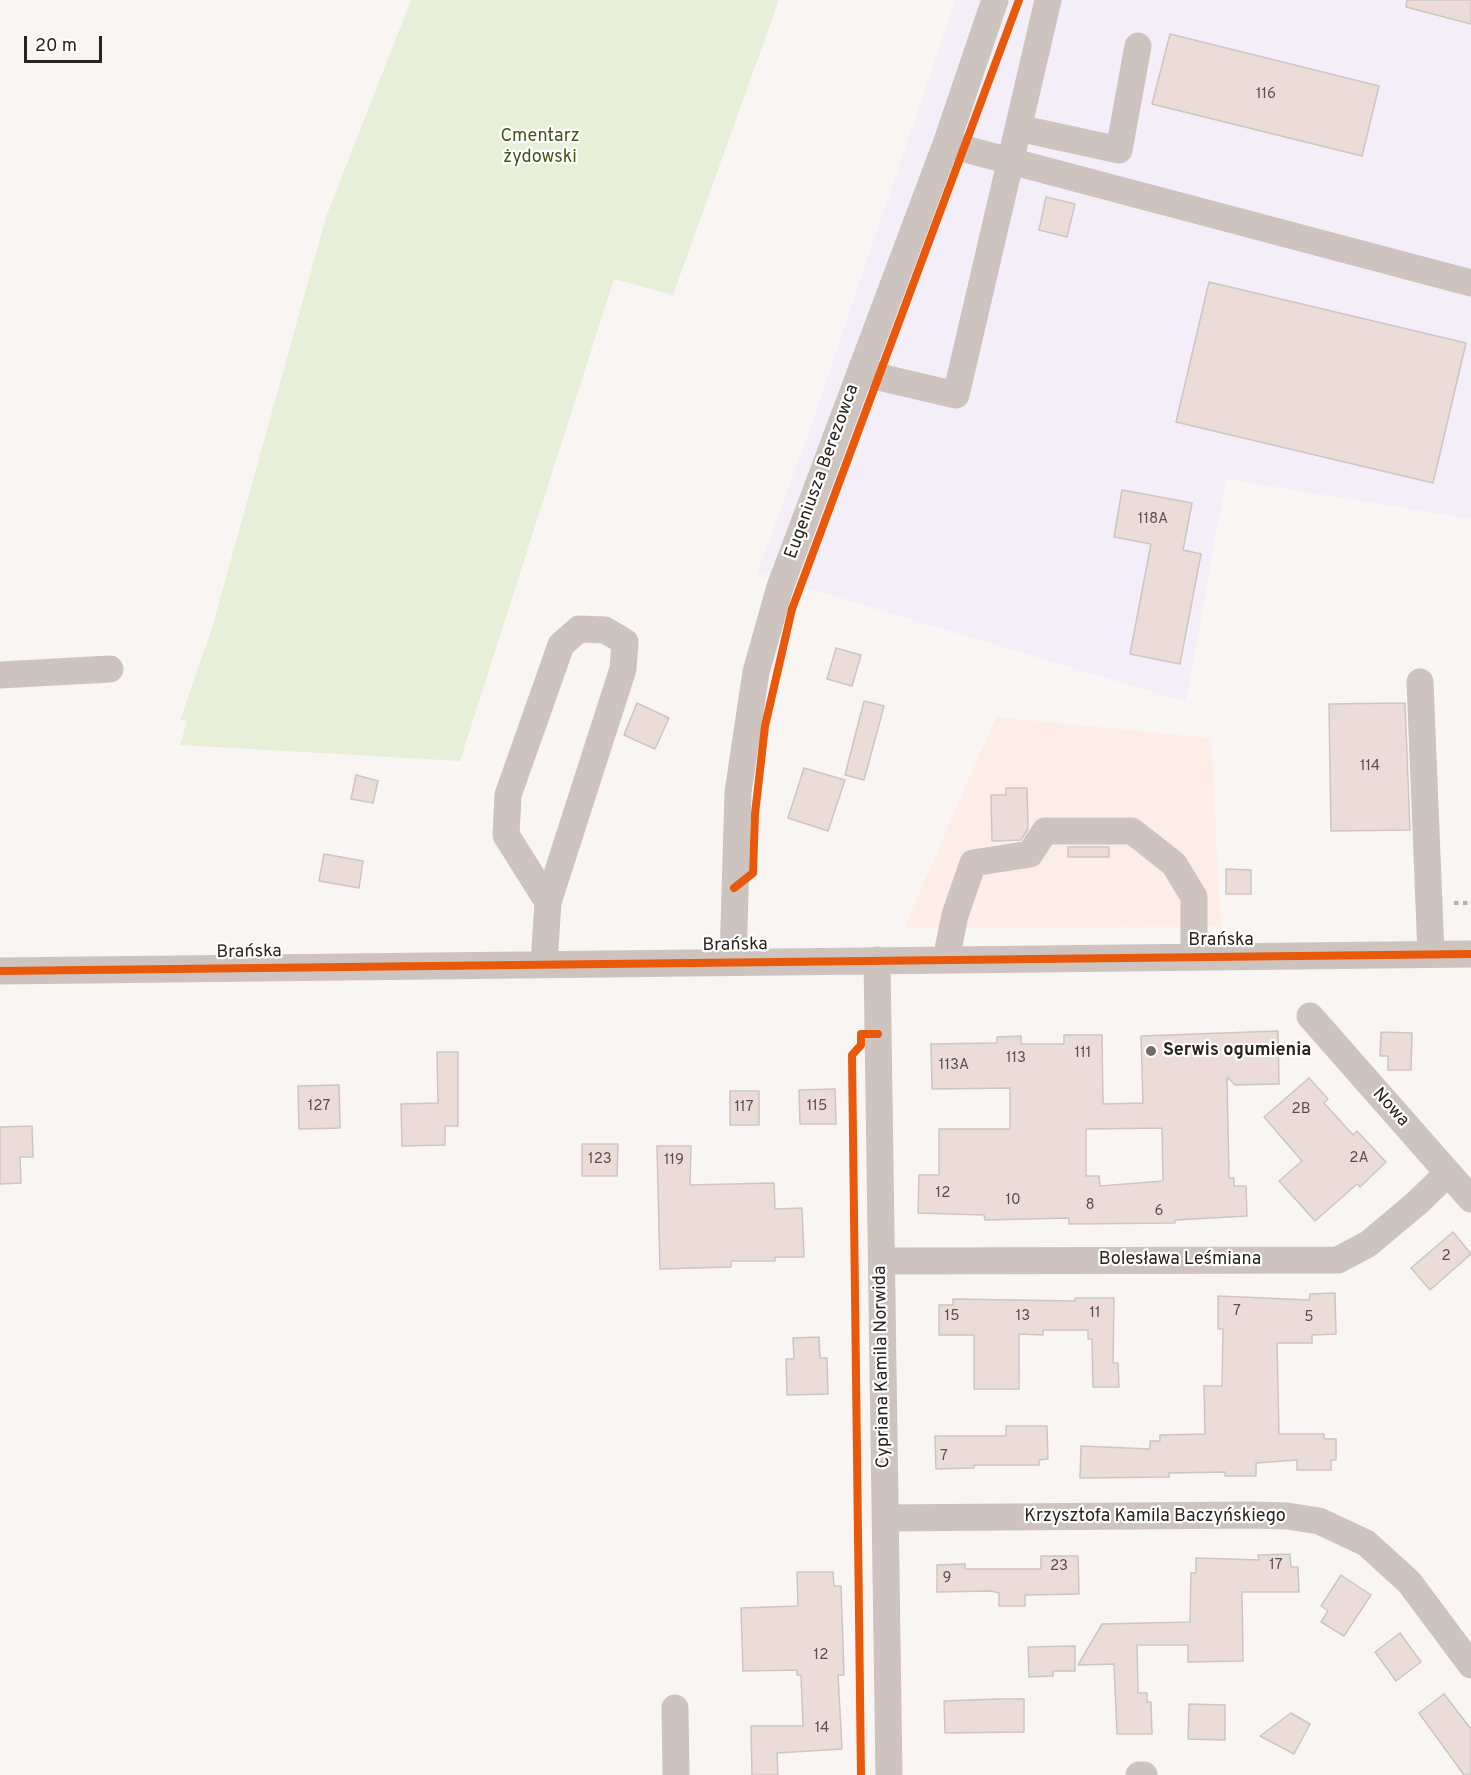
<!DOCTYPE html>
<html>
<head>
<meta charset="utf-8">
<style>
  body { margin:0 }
  #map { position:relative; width:1471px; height:1775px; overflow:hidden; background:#f9f5f3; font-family:Overpass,sans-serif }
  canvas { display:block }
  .scale { position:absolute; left:24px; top:36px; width:78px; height:27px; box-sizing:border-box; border:3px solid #2a231f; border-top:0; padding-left:8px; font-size:18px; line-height:21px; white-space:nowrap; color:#2a231f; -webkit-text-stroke:4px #fff; paint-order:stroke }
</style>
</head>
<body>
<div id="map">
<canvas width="1471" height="1775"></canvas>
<div class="scale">20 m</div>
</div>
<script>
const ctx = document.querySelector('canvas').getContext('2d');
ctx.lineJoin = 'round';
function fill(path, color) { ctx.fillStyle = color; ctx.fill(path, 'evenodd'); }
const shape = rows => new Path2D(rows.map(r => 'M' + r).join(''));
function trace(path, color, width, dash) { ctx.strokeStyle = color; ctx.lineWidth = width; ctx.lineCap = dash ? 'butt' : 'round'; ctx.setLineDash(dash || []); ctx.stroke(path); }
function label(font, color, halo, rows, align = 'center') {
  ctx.font = font + ' Overpass,sans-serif'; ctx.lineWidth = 4.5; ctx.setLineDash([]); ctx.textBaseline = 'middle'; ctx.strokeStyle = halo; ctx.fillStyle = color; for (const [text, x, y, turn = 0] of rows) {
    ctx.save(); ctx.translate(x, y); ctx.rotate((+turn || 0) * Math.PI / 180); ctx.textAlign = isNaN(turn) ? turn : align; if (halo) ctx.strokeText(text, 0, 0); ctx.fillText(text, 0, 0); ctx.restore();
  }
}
fill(shape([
  [996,717,1211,738,1221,927,904,928]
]), '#fceee6');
fill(shape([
  [955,0,1471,0,1471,519,1226,479,1186,702,757,573,809,432]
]), '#f4eef8');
fill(shape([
  [411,0,779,0,673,295,614,279,460,761,180,745,187,721,180,720,212,628,326,217]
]), '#e8efd8');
const building = shape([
  [1407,0,1471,0,1471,24,1406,7,1407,0],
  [1170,34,1379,86,1362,156,1152,104,1170,34],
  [1046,197,1075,204,1067,237,1039,230,1046,197],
  [1209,282,1466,343,1433,483,1176,422,1209,282],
  [1122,490,1192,503,1183,550,1201,554,1180,664,1130,654,1151,544,1114,537,1122,490],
  [836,648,861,655,852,686,827,679,836,648],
  [864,701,884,706,864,780,845,775,864,701],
  [637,703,669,718,655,749,624,735,637,703],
  [1405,703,1410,830,1331,831,1329,704,1405,703],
  [804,768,845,780,828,831,788,818,804,768],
  [356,775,378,781,373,803,351,799,356,775],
  [1006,788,1027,788,1028,829,1021,840,992,841,991,795,1006,795,1006,788],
  [1068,847,1109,847,1109,857,1068,857,1068,847],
  [324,854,363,861,359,888,319,881,324,854],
  [1226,869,1251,870,1251,894,1226,894,1226,869],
  [1278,1031,1279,1084,1235,1085,1227,1077,1229,1178,1234,1178,1234,1186,1246,1186,1247,1216,1175,1220,1175,1223,1069,1224,1069,1218,985,1220,984,1215,918,1213,919,1175,939,1175,939,1129,1010,1129,1010,1088,932,1089,931,1044,997,1043,997,1037,1021,1036,1021,1044,1064,1044,1064,1035,1102,1035,1103,1104,1143,1103,1141,1036,1278,1031],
  [1162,1128,1163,1181,1100,1186,1099,1176,1086,1176,1086,1129,1162,1128],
  [1381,1032,1412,1033,1411,1070,1388,1070,1388,1056,1380,1056,1381,1032],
  [437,1052,458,1052,458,1126,445,1126,445,1145,402,1146,401,1104,438,1103,437,1052],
  [1309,1078,1328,1099,1324,1103,1353,1135,1357,1131,1386,1162,1360,1187,1357,1184,1315,1221,1279,1181,1302,1161,1264,1117,1309,1078],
  [339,1085,340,1128,299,1129,298,1086,339,1085],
  [835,1089,836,1124,800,1124,799,1090,835,1089],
  [730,1091,759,1091,759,1125,730,1125,730,1091],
  [32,1126,33,1157,20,1157,21,1183,0,1184,0,1127,32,1126],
  [582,1144,618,1144,617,1176,582,1176,582,1144],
  [657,1146,691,1146,690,1185,774,1183,775,1209,802,1208,804,1257,775,1257,775,1261,731,1261,731,1267,660,1269,657,1146],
  [1453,1232,1471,1254,1430,1290,1411,1268,1453,1232],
  [1335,1293,1336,1334,1312,1335,1312,1343,1277,1343,1279,1434,1324,1434,1324,1439,1336,1439,1336,1460,1331,1460,1331,1470,1297,1470,1297,1460,1256,1463,1256,1476,1225,1476,1225,1472,1169,1473,1169,1477,1080,1478,1081,1446,1150,1449,1150,1441,1160,1441,1160,1435,1205,1434,1204,1386,1222,1386,1223,1329,1218,1329,1218,1296,1309,1300,1310,1294,1335,1293],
  [1075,1298,1114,1298,1113,1363,1118,1363,1119,1387,1093,1387,1092,1339,1088,1339,1088,1330,1043,1330,1043,1335,1019,1334,1019,1389,974,1389,974,1335,939,1335,939,1305,953,1305,953,1299,1075,1301,1075,1298],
  [819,1337,820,1358,827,1358,828,1394,787,1395,786,1359,794,1359,793,1338,819,1337],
  [1006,1426,1047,1426,1048,1459,1039,1460,1039,1465,974,1465,974,1468,936,1469,935,1436,1006,1436,1006,1426],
  [1290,1554,1291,1567,1298,1567,1299,1592,1242,1592,1243,1661,1188,1662,1188,1645,1137,1645,1138,1693,1147,1693,1147,1702,1151,1702,1152,1734,1117,1734,1114,1664,1078,1665,1102,1624,1190,1622,1191,1573,1196,1573,1196,1558,1259,1560,1258,1555,1290,1554],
  [1041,1556,1078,1556,1079,1594,1025,1595,1025,1606,999,1606,999,1593,991,1591,937,1592,937,1565,965,1564,965,1569,1041,1569,1041,1556],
  [797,1572,833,1572,834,1586,841,1586,844,1675,838,1675,842,1749,777,1753,778,1775,752,1775,751,1726,803,1726,801,1675,797,1675,797,1670,743,1671,741,1608,798,1606,797,1572],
  [1341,1575,1371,1595,1344,1636,1321,1622,1328,1611,1321,1606,1341,1575],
  [1400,1633,1421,1662,1396,1681,1375,1652,1400,1633],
  [1075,1646,1075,1671,1053,1671,1053,1676,1029,1677,1028,1647,1075,1646],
  [1444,1694,1471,1729,1471,1775,1464,1775,1419,1713,1444,1694],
  [998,1699,1024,1699,1024,1732,945,1733,944,1701,998,1699],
  [1189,1704,1225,1705,1225,1740,1188,1739,1189,1704],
  [1291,1713,1310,1724,1294,1754,1260,1736,1291,1713]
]);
fill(building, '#ecdcd8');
trace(building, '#cbc6c4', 1.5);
trace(shape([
  [1454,903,1471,903]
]), '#b8b1ae', 4, [4.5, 4.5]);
trace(shape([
  [1018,128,1119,150,1138,46],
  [946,144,1471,283],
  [862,367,879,377,956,395,1048,0],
  [0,675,110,669],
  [1420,682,1431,954],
  [946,959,955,915,973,863,1030,854,1045,831,1132,831,1174,864,1194,897,1194,956],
  [877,960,889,1775],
  [733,961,738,792,756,672,780,587,946,144,995,0],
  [544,963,548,902,623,669,625,642,605,630,579,629,561,645,508,795,506,835,548,902],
  [0,971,1471,954],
  [1310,1016,1471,1199],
  [882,1261,1338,1260,1368,1244,1417,1203,1448,1173],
  [885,1518,1251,1515,1287,1516,1319,1521,1366,1543,1409,1582,1471,1665],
  [675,1708,676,1775],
  [1139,1775,1144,1775]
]), '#cdc3bf', 27);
trace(shape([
  [734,888,753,873,755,814,765,726,792,609,1019,0],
  [0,971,1471,954],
  [861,1775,852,1055,861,1045,861,1034,878,1034]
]), '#e8590c', 8);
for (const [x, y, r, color] of [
  [1151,1051,6,"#726c69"]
]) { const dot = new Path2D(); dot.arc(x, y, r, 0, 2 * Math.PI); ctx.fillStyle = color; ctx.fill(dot); trace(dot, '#fff', 2); }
label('15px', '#5a514d', null, [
  ["116",1266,95],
  ["118A",1153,520],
  ["114",1370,767],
  ["111",1083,1054],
  ["113",1016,1059],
  ["113A",954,1066],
  ["127",319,1107],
  ["115",817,1107],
  ["117",744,1108],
  ["2B",1301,1110],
  ["2A",1359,1159],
  ["123",600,1160],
  ["119",674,1161],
  ["12",943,1194],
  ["10",1013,1201],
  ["8",1090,1206],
  ["6",1159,1212],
  ["2",1446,1257],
  ["7",1237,1312],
  ["11",1095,1314],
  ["15",952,1317],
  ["13",1023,1317],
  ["5",1309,1318],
  ["7",944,1457],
  ["17",1276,1566],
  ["23",1059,1567],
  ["9",947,1579],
  ["12",821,1656],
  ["14",822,1729]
]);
label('18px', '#415612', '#fff', [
  ["Cmentarz",540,137],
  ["żydowski",540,158]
]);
label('18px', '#2a231f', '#fff', [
  ["Eugeniusza Berezowca",823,472,-70],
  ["Brańska",1221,941],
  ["Brańska",735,946,-1],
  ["Brańska",249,953,-1],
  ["Nowa",1390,1108,48],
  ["Bolesława Leśmiana",1180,1260],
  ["Cypriana Kamila Norwida",883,1367,-91],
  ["Krzysztofa Kamila Baczyńskiego",1155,1517]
]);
label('bold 18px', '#2a231f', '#fff', [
  ["Serwis ogumienia",1163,1051]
], 'left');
</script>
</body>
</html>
